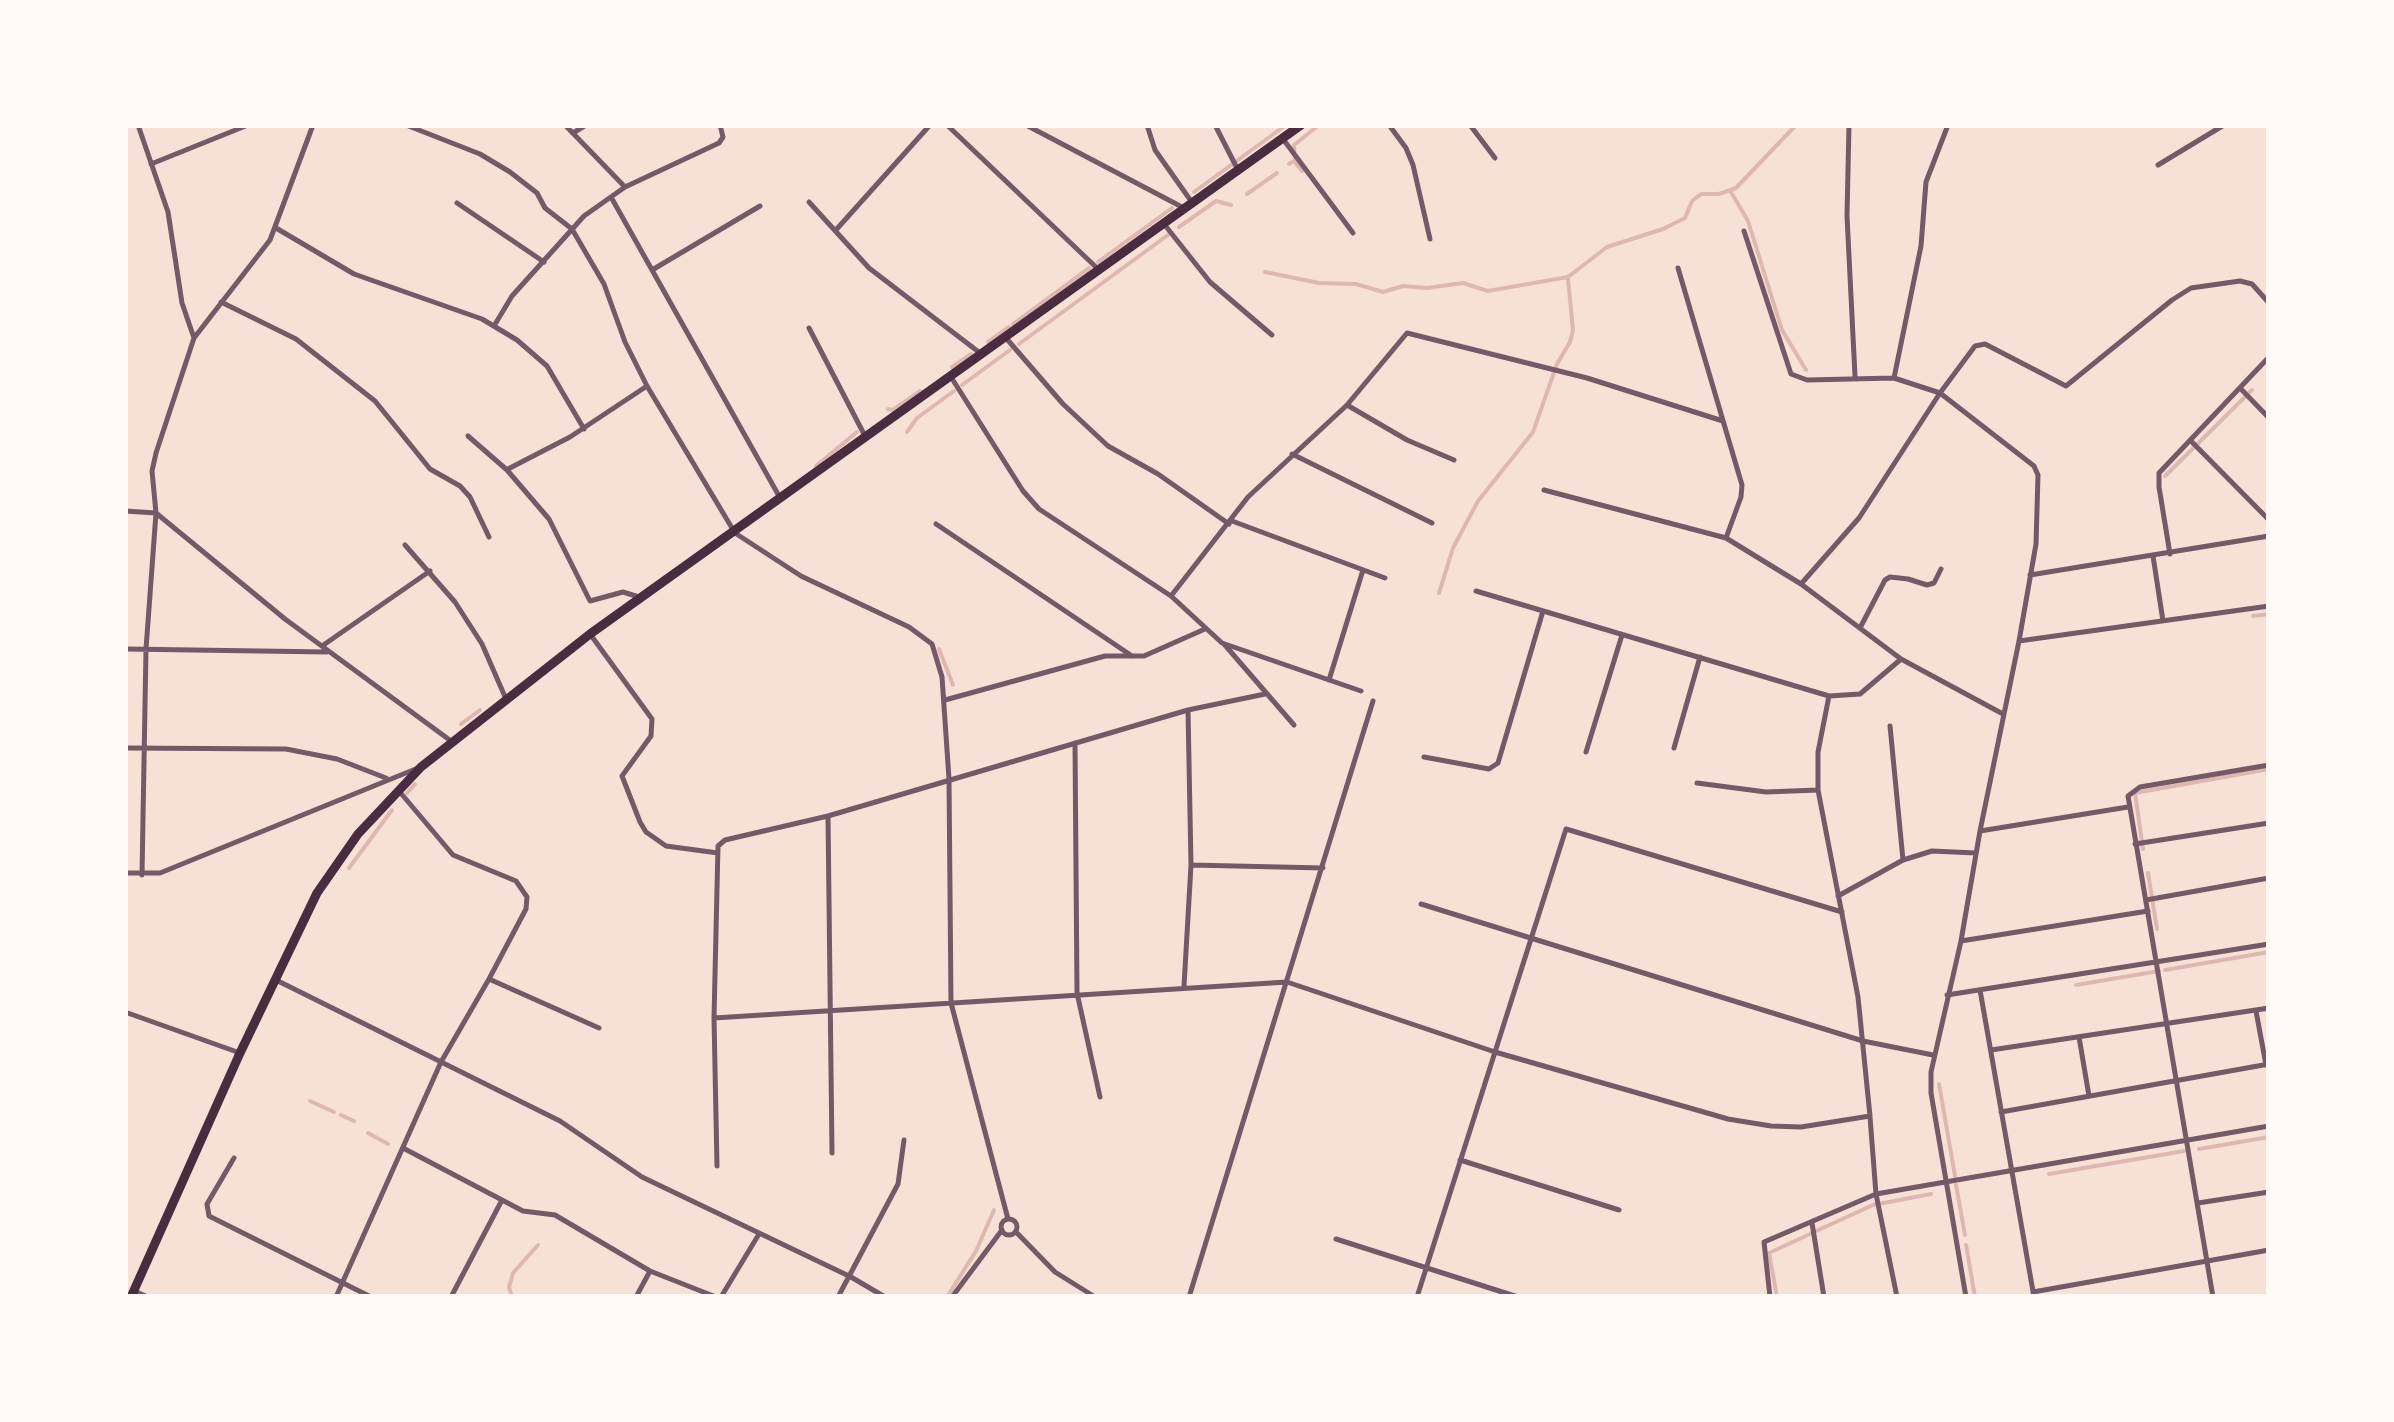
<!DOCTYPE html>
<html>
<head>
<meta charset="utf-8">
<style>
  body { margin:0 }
  #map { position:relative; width:2394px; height:1422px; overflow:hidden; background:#f7e1d7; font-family:Georgia,serif }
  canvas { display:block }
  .frame { position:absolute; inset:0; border:128px solid #fffaf5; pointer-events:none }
</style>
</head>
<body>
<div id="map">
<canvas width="2394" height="1422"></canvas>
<div class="frame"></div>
</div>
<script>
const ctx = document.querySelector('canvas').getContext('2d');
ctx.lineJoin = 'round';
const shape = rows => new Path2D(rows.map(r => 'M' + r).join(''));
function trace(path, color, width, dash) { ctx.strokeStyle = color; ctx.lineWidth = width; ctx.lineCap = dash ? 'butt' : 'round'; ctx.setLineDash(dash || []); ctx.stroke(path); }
trace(shape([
  [1295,161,1294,145,1319,125],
  [1289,164,1294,161,1302,171],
  [1194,192,1286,125],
  [1731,192,1748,221,1782,330,1806,370],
  [1247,194,1277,173],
  [1179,227,1216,201,1231,205],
  [1098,262,1172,208],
  [1265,272,1319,283,1356,284,1383,292,1403,286,1427,288,1463,283,1488,291,1568,277,1607,247,1663,229,1685,218,1692,201,1701,194,1719,194,1736,188,1796,125],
  [1013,324,1089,268],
  [988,342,1009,327],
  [1019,344,1168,235],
  [952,367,971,354],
  [962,385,1010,350],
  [888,409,893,410,920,391],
  [907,432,917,418,954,391],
  [816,466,857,432],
  [2165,476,2252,390],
  [1439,593,1453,548,1478,501,1533,432,1557,364,1570,342,1573,330,1568,279],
  [2253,616,2269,614],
  [939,649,953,685],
  [461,724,480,710],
  [407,793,415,784],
  [2143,849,2135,793,2269,769],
  [349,868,392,810],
  [2148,873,2157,929],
  [2165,970,2269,952],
  [2076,985,2159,971],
  [1939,1084,1955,1176],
  [310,1101,334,1112],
  [341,1115,354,1121],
  [368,1133,388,1144],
  [2199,1149,2269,1137],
  [2049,1174,2184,1151],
  [1956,1185,1965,1235],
  [1814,1232,1873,1205,1931,1194],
  [1966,1245,1975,1297],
  [512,1297,509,1287,513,1273,538,1245],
  [947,1297,976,1251,994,1210],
  [1777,1297,1769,1253,1810,1234]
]), '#dcb8b0', 4);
trace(shape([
  [138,125,168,212,182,303,194,338],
  [406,125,480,154,510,172,537,193,545,208,572,229,604,284,625,342,647,386,735,533,801,576,909,627,932,644,942,677,949,779,951,1003,1008,1219],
  [565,125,625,187],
  [947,125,1099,270],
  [1026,125,1182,207],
  [1147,125,1155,150,1191,201],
  [1215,125,1238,170],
  [1389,125,1406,148,1413,165,1430,239],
  [1470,125,1495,158],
  [1849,125,1847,216,1855,376],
  [573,133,586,125],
  [1283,139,1353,233],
  [151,164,248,125],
  [2158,165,2224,125],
  [611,197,779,496],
  [809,202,869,268,980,353],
  [457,203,544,262],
  [1164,224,1210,282,1272,335],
  [276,228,354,274,482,319,517,340,547,366,584,429],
  [835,231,930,125],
  [1744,231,1791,374,1807,380,1894,378,1940,393,2034,466,2038,475,2036,544,2019,641,1980,831,1961,941,1931,1072,1931,1093,1966,1297],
  [1678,268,1742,485,1741,497,1726,538],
  [652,270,760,206],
  [221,302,296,339,375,401,430,469,460,486,470,497,489,537],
  [494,326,512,296,584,216,625,187,719,143,723,137,720,125],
  [809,328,865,436],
  [1006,338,1063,404,1108,446,1158,474,1229,524],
  [951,377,1023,491,1039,509,1171,596,1222,643,1361,691],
  [1894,378,1921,246,1926,182,1948,125],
  [2240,388,2269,418],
  [1347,405,1407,440,1454,460],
  [468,436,507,470,549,519,590,601,623,592,639,597],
  [2190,440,2269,520],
  [1292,454,1432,523],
  [508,469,570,437,647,386],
  [1544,490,1726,538,1801,584,1901,659,2003,714],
  [125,511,156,513,285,619,451,741],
  [1232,521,1385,578],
  [936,524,1132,656],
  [405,545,455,602,482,644,506,699],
  [2170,554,2159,487,2159,473,2269,357],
  [2153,556,2163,621],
  [2030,575,2269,536],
  [1801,584,1859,518,1940,393,1975,346,1985,344,2066,386,2172,300,2191,288,2240,281,2252,284,2269,303],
  [1476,591,1829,696,1860,694,1900,660],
  [1171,596,1248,497,1347,405,1407,333,1587,378,1723,421],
  [1860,628,1885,580,1890,577,1908,579,1927,585,1934,583,1941,569],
  [590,634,652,719,651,736,622,776,640,822,646,832,666,846,718,853],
  [2019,641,2269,606],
  [1224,644,1294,725],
  [322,646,430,571],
  [125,649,327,652],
  [1329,680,1363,570],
  [945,700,1105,656,1144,656,1205,629],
  [1188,710,1265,694],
  [1890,726,1903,860],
  [1075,743,1077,993,1100,1097],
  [125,748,286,749,337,759,386,778],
  [1674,748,1700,657],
  [1586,752,1622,635],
  [1424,757,1489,769,1498,763,1543,611],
  [1697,783,1766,792,1818,790],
  [828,816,832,1153],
  [1980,831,2128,807],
  [2135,844,2269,823],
  [1191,865,1323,868],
  [125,873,160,873,418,768],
  [142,875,146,649,156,513,152,471,156,453,194,338,270,240,313,125],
  [1838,896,1903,860,1932,851,1976,853],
  [2146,900,2269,878],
  [1421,904,1863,1041,1933,1055],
  [1961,941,2148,911],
  [489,979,599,1028],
  [276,980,560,1121,642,1177,851,1277,885,1297],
  [1980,990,2034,1297],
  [1947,995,2269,944],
  [2256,1011,2266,1065],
  [125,1012,240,1053],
  [714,1018,1287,982,1495,1052,1728,1119,1771,1126,1801,1127,1870,1116,1858,997,1818,790,1818,752,1829,696],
  [2079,1037,2089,1096],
  [1991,1050,2269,1008],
  [2001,1112,2269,1064],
  [1870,1117,1876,1194,1897,1297],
  [403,1148,523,1211,555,1215,650,1271,716,1297],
  [234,1158,207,1204,209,1216,371,1297],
  [1460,1160,1619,1210],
  [717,1166,714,1018,718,846,725,840,828,816,1188,710,1191,865,1184,986],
  [2198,1203,2269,1192],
  '1001 1227a8 8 0 1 1 16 0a8 8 0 1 1-16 0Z',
  [1812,1223,1824,1297],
  [1016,1232,1055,1272,1095,1297],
  [1336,1239,1518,1297],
  [134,1291,148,1297],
  [2033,1292,2269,1250],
  [336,1297,441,1062,489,979,526,909,527,897,516,881,453,855,399,791],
  [451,1297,502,1200],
  [636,1297,650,1271],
  [721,1297,759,1234],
  [838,1297,898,1184,904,1140],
  [952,1297,1002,1230],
  [1189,1297,1373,701],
  [1417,1297,1566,829,1842,912],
  [1770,1297,1764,1242,1876,1194,2269,1126],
  [2213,1297,2128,796,2140,787,2269,765]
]), '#755966', 5);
trace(shape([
  [131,1297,240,1053,317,893,358,834,421,767,590,634,1301,125]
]), '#4a2c40', 9);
</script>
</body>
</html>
